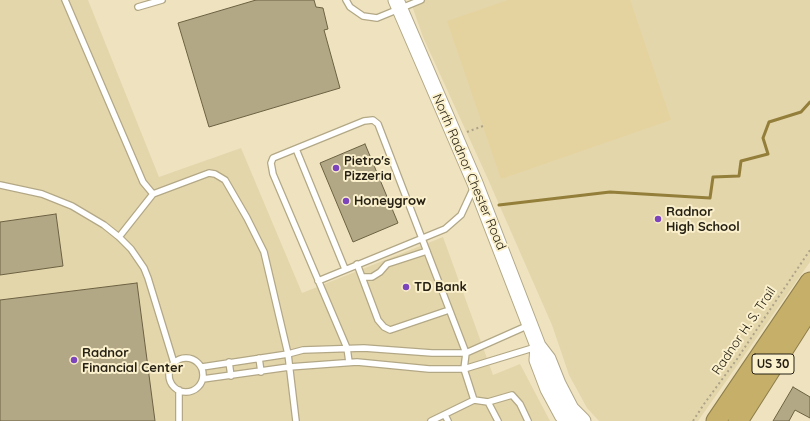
<!DOCTYPE html>
<html>
<head>
<meta charset="utf-8">
<style>
  body { margin:0 }
  canvas { display:block; background:#eee2bf }
</style>
</head>
<body>
<canvas width="810" height="421"></canvas>
<script>
const ctx = document.querySelector('canvas').getContext('2d');
ctx.lineJoin = 'round';
function fill(path, color) { ctx.fillStyle = color; ctx.fill(path, 'evenodd'); }
const shape = rows => new Path2D(rows.map(r => 'M' + r).join(''));
function trace(path, color, width, dash) { ctx.strokeStyle = color; ctx.lineWidth = width; ctx.lineCap = dash ? 'butt' : 'round'; ctx.setLineDash(dash || []); ctx.stroke(path); }
function label(font, color, halo, rows, align = 'center') {
  ctx.font = font + ' Quicksand,sans-serif'; ctx.lineWidth = 4; ctx.setLineDash([]); ctx.textBaseline = 'middle'; ctx.strokeStyle = halo; ctx.fillStyle = color; for (const [text, x, y, turn = 0] of rows) {
    ctx.save(); ctx.translate(x, y); ctx.rotate((+turn || 0) * Math.PI / 180); ctx.textAlign = isNaN(turn) ? turn : align; if (halo) ctx.strokeText(text, 0, 0); ctx.fillText(text, 0, 0); ctx.restore();
  }
}
fill(shape([
  [0,0,88,0,159,177,241,148,302,293,443,237,493,375,520,364,550,421,0,421],
  [410,0,810,0,810,262,698,421,599,421,587,408,569,375,552,325,487,177,423,37]
]), '#e4d6ab');
fill(shape([
  [508,0,630,0,671,120,501,179,447,21]
]), '#e4d39e');
trace(shape([
  [499,205,610,192,710,198,713,177,739,176,741,161,768,154,763,138,769,122,801,112,810,102]
]), '#937e3a', 3);
const building = shape([
  [256,0,314,0,316,7,323,8,328,29,324,30,340,88,209,127,178,23,256,0],
  [365,144,398,223,353,242,320,163,365,144],
  [56,214,63,266,0,275,0,222,56,214],
  [137,283,155,421,0,421,0,300,137,283],
  [793,387,810,397,810,418,795,410,789,421,773,421,793,387]
]);
fill(building, '#b3a886');
trace(building, '#6c6243', 1);
const lane = shape([
  [65,0,143,182,153,194,119,237],
  [346,0,350,7,363,16,377,18,421,0],
  [138,7,162,0],
  [296,149,345,269],
  [0,185,42,194,72,206,104,225,119,237,131,249,144,268,148,278,174,363],
  [153,194,209,173,215,174,225,180,247,218,264,252,288,354,296,421],
  [357,264,378,320,384,327,390,330,449,310],
  [362,277,372,277,380,272,387,264,427,251],
  [318,281,445,229,461,215,474,187],
  '169 375a17 17 0 1 1 34 0a17 17 0 1 1-34 0Z',
  [259,358,261,372],
  [229,362,231,376],
  [349,362,347,348,273,174,271,163,273,158,364,121,373,120,378,124,466,353,464,369,474,400,431,421],
  [202,367,288,354,303,350,364,348,432,353,466,353,529,325],
  [203,379,289,367,357,362,429,369,464,369,536,347],
  [179,390,179,421],
  [474,400,488,402,498,421],
  [488,402,512,395,520,404,528,421],
  [445,415,448,421]
]);
const secondary = shape([
  [396,0,475,183,538,346,548,359,558,384,571,409,583,421],
  [538,346,537,360,548,389,562,415,567,421]
]);
const highway = shape([
  [716,421,810,282],
  [738,421,810,308]
]);
trace(lane, '#b3a886', 8);
trace(secondary, '#b3a886', 17);
trace(highway, '#8d7d4b', 21);
trace(shape([
  [467,132,483,126],
  [693,421,704,404,737,359,810,250]
]), '#ada488', 2, [2, 3]);
trace(lane, '#fff', 5.5);
trace(secondary, '#fff', 15);
trace(highway, '#c5af69', 19);
for (const [x, y, r, color] of [
  [336,168,4,"#7d45bc"],
  [346,201,4,"#7d45bc"],
  [658,219,4,"#7d45bc"],
  [406,287,4,"#7d45bc"],
  [74,360,4,"#7d45bc"]
]) { const dot = new Path2D(); dot.arc(x, y, r, 0, 2 * Math.PI); ctx.fillStyle = color; ctx.fill(dot); trace(dot, '#fbf0cc', 1.5); }
for (const [x, y, w] of [
  [773,364,42]
]) { const box = new Path2D(); box.roundRect(x - w / 2, y - 10, w, 20, 3); ctx.fillStyle = '#fbf0cc'; ctx.fill(box); trace(box, '#262114', 1); }
label('bold 12px', '#262114', null, [
  ["US 30",773,364]
]);
label('bold 13px', '#262114', '#fbf0cc', [
  ["Pietro's",344,161],
  ["Pizzeria",344,176],
  ["Honeygrow",354,201],
  ["Radnor",666,212],
  ["High School",666,227],
  ["TD Bank",414,287],
  ["Radnor",82,353],
  ["Financial Center",82,368]
], 'left');
label('13px', '#262114', '#fbf0cc', [
  ["North Radnor Chester Road",469,172,67],
  ["Radnor H. S. Trail",744,331,-56]
]);
</script>
</body>
</html>
